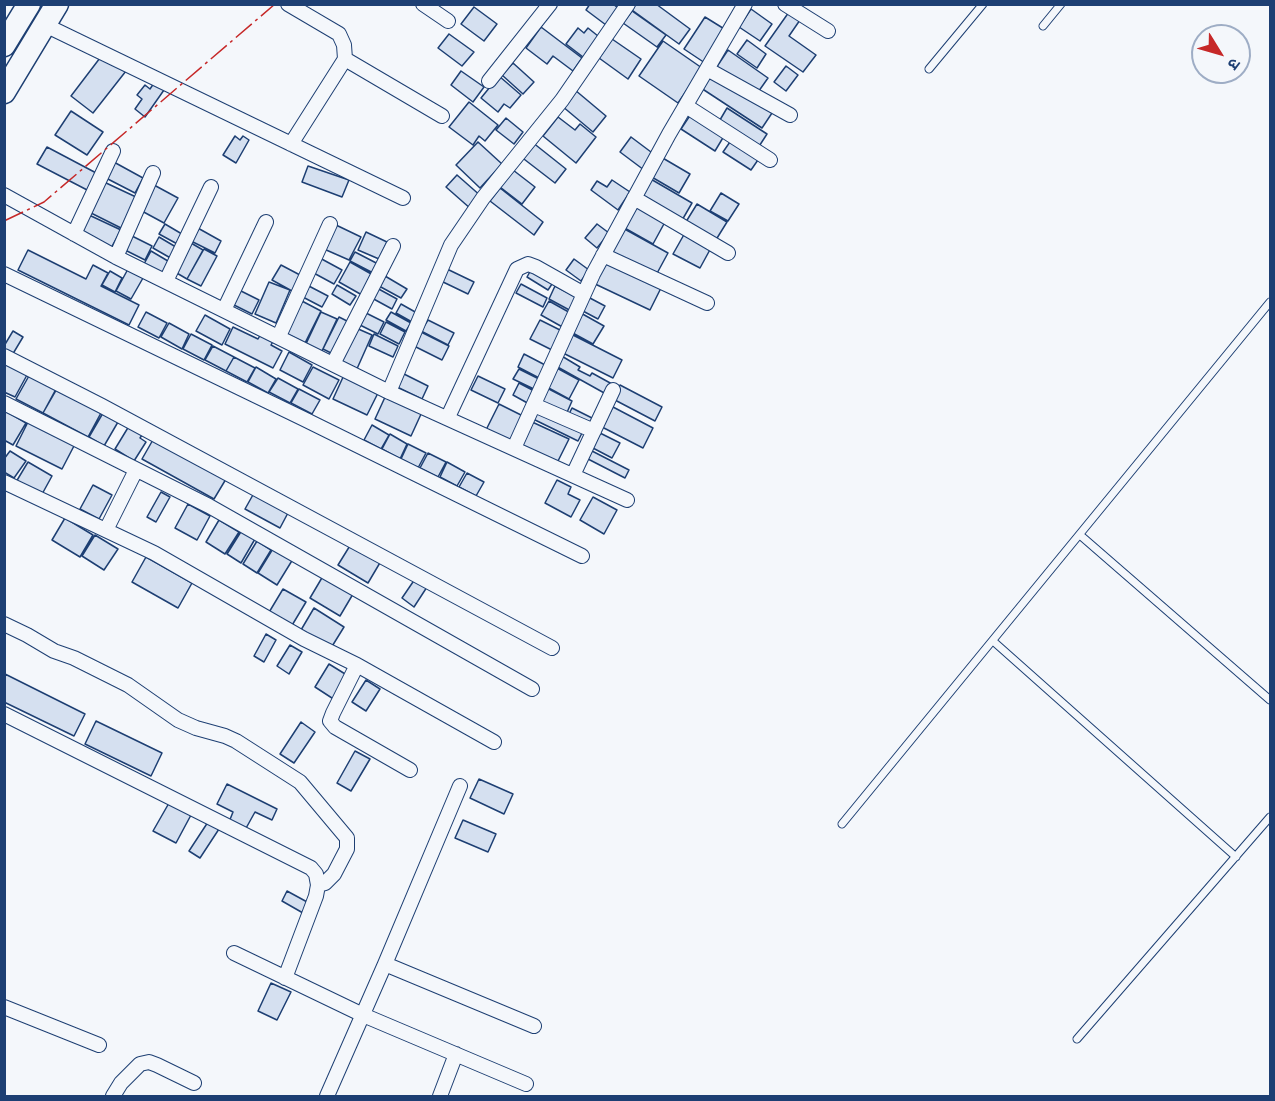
<!DOCTYPE html>
<html>
<head>
<meta charset="utf-8">
<style>
  body { margin:0 }
  #map { position:relative; width:1275px; height:1101px; overflow:hidden; background:#f4f7fb; font-family:Bitter,"Noto Sans Devanagari",serif }
  canvas { display:block }
  .frame { position:absolute; inset:0; border:6px solid #1d3f73; pointer-events:none }
  .north { position:absolute; left:1191px; top:24px; width:60px; height:60px; box-sizing:border-box; background:#f4f7fb; border:2px solid #9eadc5; border-radius:50%; rotate:127deg; font-size:16px; font-weight:700; line-height:24px; text-align:center; color:#1d3f73 }
  .north::after { content:''; display:block; margin:auto; width:21px; height:27px; background:#c62828; clip-path:polygon(50% 0,100% 100%,50% 72%,0 100%) }
</style>
</head>
<body>
<div id="map">
<canvas width="1275" height="1101"></canvas>
<div class="frame"></div>
<div class="north">उ</div>
</div>
<script>
const ctx = document.querySelector('canvas').getContext('2d');
ctx.lineJoin = 'round';
function fill(path, color) { ctx.fillStyle = color; ctx.fill(path, 'evenodd'); }
const shape = rows => new Path2D(rows.map(r => 'M' + r).join(''));
function trace(path, color, width, dash) { ctx.strokeStyle = color; ctx.lineWidth = width; ctx.lineCap = dash ? 'butt' : 'round'; ctx.setLineDash(dash || []); ctx.stroke(path); }
const building = shape([
  [590,4,613,4,618,8,606,25,586,10,590,4],
  [636,4,656,4,690,29,679,44,632,10,636,4],
  [474,7,497,24,484,41,461,24,474,7],
  [751,9,772,24,760,41,739,27,751,9],
  [632,11,666,35,657,47,623,23,632,11],
  [789,12,800,20,789,36,816,55,803,72,765,46,789,12],
  [705,17,726,30,705,63,684,49,705,17],
  [541,27,582,58,573,71,553,56,547,64,526,48,541,27],
  [578,28,584,33,588,28,603,40,587,60,566,44,578,28],
  [449,34,474,52,462,66,438,48,449,34],
  [612,39,641,59,628,79,599,58,612,39],
  [747,40,766,54,757,68,737,54,747,40],
  [663,41,702,68,678,103,639,76,663,41],
  [728,50,768,78,756,95,716,68,728,50],
  [103,54,126,71,93,113,71,96,103,54],
  [513,63,534,82,523,94,502,75,513,63],
  [786,66,798,75,786,91,774,82,786,66],
  [461,71,484,87,473,102,451,85,461,71],
  [711,72,772,113,762,128,701,88,711,72],
  [499,76,521,95,510,108,504,104,498,112,481,98,499,76],
  [154,83,164,90,145,117,135,109,142,99,137,95,145,85,150,89,154,83],
  [575,90,606,116,593,132,562,106,575,90],
  [469,102,498,125,485,141,479,136,473,145,449,127,469,102],
  [727,108,767,134,756,151,717,125,727,108],
  [71,111,103,132,87,155,55,135,71,111],
  [691,114,724,136,715,151,681,129,691,114],
  [558,117,575,130,580,124,596,137,576,163,543,136,558,117],
  [506,118,523,132,514,144,496,130,506,118],
  [235,136,240,140,243,136,249,140,236,163,223,155,235,136],
  [631,137,655,155,644,170,620,152,631,137],
  [732,139,760,157,751,170,723,152,732,139],
  [478,142,502,164,480,188,456,165,478,142],
  [532,142,566,169,555,183,520,156,532,142],
  [47,147,100,175,91,192,37,164,47,147],
  [661,157,690,174,679,193,650,176,661,157],
  [112,161,143,178,135,193,104,177,112,161],
  [308,166,349,180,342,197,302,182,308,166],
  [513,170,535,187,522,204,500,187,513,170],
  [457,175,482,197,471,209,446,187,457,175],
  [649,178,692,203,681,222,638,196,649,178],
  [612,180,630,192,618,210,591,190,597,181,607,187,612,180],
  [104,182,136,197,121,228,89,212,104,182],
  [154,185,178,198,164,223,140,210,154,185],
  [500,188,543,222,534,235,490,201,500,188],
  [721,193,739,204,728,221,710,211,721,193],
  [634,204,665,222,653,244,621,226,634,204],
  [697,204,727,222,714,243,684,225,697,204],
  [89,215,121,230,111,248,81,233,89,215],
  [165,224,187,237,181,246,159,234,165,224],
  [597,224,609,233,597,248,585,238,597,224],
  [336,225,361,237,349,260,324,249,336,225],
  [196,227,221,241,215,253,189,240,196,227],
  [621,227,668,253,655,277,608,251,621,227],
  [686,231,712,246,700,268,673,254,686,231],
  [366,232,387,242,379,259,358,250,366,232],
  [128,234,152,246,145,260,121,248,128,234],
  [159,237,181,250,174,260,153,248,159,237],
  [191,243,203,250,187,279,175,272,191,243],
  [204,249,217,256,201,286,187,279,204,249],
  [28,250,86,279,93,265,108,273,101,286,139,305,129,325,18,270,28,250],
  [151,251,173,264,166,277,144,264,151,251],
  [355,252,382,266,377,275,350,261,355,252],
  [318,257,342,270,334,284,310,271,318,257],
  [574,259,589,270,581,281,566,270,574,259],
  [604,260,661,288,650,310,593,283,604,260],
  [350,262,373,275,362,295,339,282,350,262],
  [281,265,300,275,292,291,272,280,281,265],
  [532,268,554,281,548,290,527,277,532,268],
  [128,269,143,278,131,299,116,291,128,269],
  [447,269,474,282,468,294,441,281,447,269],
  [110,271,122,278,115,292,102,285,110,271],
  [385,276,407,289,401,298,379,286,385,276],
  [269,282,290,290,276,323,255,314,269,282],
  [305,284,328,296,322,307,299,295,305,284],
  [521,284,547,298,543,307,516,293,521,284],
  [337,285,356,296,350,305,332,294,337,285],
  [555,286,580,299,573,312,549,299,555,286],
  [375,287,397,299,392,309,370,297,375,287],
  [239,290,259,300,252,314,232,304,239,290],
  [588,297,605,306,598,319,581,310,588,297],
  [300,300,321,311,305,343,285,333,300,300],
  [549,301,574,315,566,329,541,315,549,301],
  [401,304,417,313,412,322,396,313,401,304],
  [146,312,167,323,159,338,138,327,146,312],
  [321,312,337,319,321,353,305,346,321,312],
  [364,312,384,322,378,334,358,324,364,312],
  [391,312,411,323,406,331,386,320,391,312],
  [579,312,604,326,593,344,569,331,579,312],
  [205,315,230,329,222,345,196,331,205,315],
  [339,317,349,322,333,354,323,349,339,317],
  [428,320,454,333,448,345,421,331,428,320],
  [540,320,566,333,556,352,530,339,540,320],
  [386,322,405,332,399,344,380,334,386,322],
  [169,323,189,334,182,349,161,337,169,323],
  [233,327,258,339,262,332,275,338,271,345,282,351,273,368,225,344,233,327],
  [356,328,372,335,356,371,340,363,356,328],
  [13,331,23,337,11,357,4,353,4,346,13,331],
  [421,332,449,346,442,360,414,346,421,332],
  [569,333,622,360,613,378,559,351,569,333],
  [191,334,212,345,204,360,183,349,191,334],
  [374,334,398,346,393,357,369,346,374,334],
  [213,346,234,357,226,371,205,360,213,346],
  [289,352,312,365,303,382,280,370,289,352],
  [524,354,549,367,543,380,518,367,524,354],
  [560,355,580,367,578,370,590,376,592,373,612,384,606,394,554,365,560,355],
  [234,357,255,368,247,382,226,371,234,357],
  [4,362,27,375,15,397,4,392,4,362],
  [256,367,276,379,268,393,248,382,256,367],
  [313,367,339,380,329,399,303,385,313,367],
  [555,367,579,380,569,399,545,386,555,367],
  [519,369,543,381,538,391,513,379,519,369],
  [402,373,428,386,422,399,395,386,402,373],
  [30,374,56,389,43,413,16,399,30,374],
  [344,375,379,391,367,415,333,399,344,375],
  [478,376,505,389,498,403,471,390,478,376],
  [278,378,298,389,290,403,269,392,278,378],
  [519,383,538,393,531,405,513,395,519,383],
  [620,385,662,407,655,421,613,399,620,385],
  [58,387,102,411,88,437,43,413,58,387],
  [545,387,572,401,565,417,537,404,545,387],
  [299,389,320,400,312,414,291,403,299,389],
  [386,395,422,412,411,436,375,419,386,395],
  [499,404,527,418,514,444,486,430,499,404],
  [536,407,584,429,578,441,531,418,536,407],
  [613,407,653,428,643,448,602,427,613,407],
  [572,408,594,419,590,427,568,416,572,408],
  [4,410,26,423,13,445,4,440,4,410],
  [103,413,118,422,104,446,89,437,103,413],
  [29,420,75,444,62,469,16,446,29,420],
  [530,421,569,439,557,463,518,444,530,421],
  [372,425,389,435,381,449,364,440,372,425],
  [129,426,142,435,140,438,146,442,134,461,115,449,129,426],
  [598,432,620,443,612,458,591,447,598,432],
  [390,434,407,444,400,459,382,449,390,434],
  [154,438,226,479,214,499,142,459,154,438],
  [408,444,426,453,418,468,401,459,408,444],
  [10,451,26,461,14,478,4,472,4,459,10,451],
  [592,451,629,470,625,478,588,459,592,451],
  [428,453,446,462,438,477,420,468,428,453],
  [28,462,52,476,41,496,16,482,28,462],
  [447,462,465,472,457,486,440,477,447,462],
  [467,473,484,482,476,496,459,487,467,473],
  [557,480,571,487,568,494,580,500,571,517,545,503,557,480],
  [93,485,112,495,99,519,80,509,93,485],
  [161,492,170,497,156,522,147,517,161,492],
  [254,493,289,511,280,528,245,509,254,493],
  [593,497,617,510,604,534,580,520,593,497],
  [188,504,210,516,197,540,175,528,188,504],
  [65,518,93,535,80,557,52,540,65,518],
  [219,520,239,532,225,554,206,542,219,520],
  [242,530,255,539,241,563,227,554,242,530],
  [95,535,118,549,104,570,82,556,95,535],
  [257,541,271,550,257,573,243,564,257,541],
  [351,544,381,561,368,583,338,565,351,544],
  [274,547,293,559,277,585,258,573,274,547],
  [146,557,192,583,178,608,132,582,146,557],
  [323,576,353,594,340,616,310,598,323,576],
  [415,579,427,587,414,607,402,598,415,579],
  [283,589,306,602,291,627,268,614,283,589],
  [314,608,344,627,331,648,301,630,314,608],
  [266,634,276,640,264,662,254,656,266,634],
  [290,645,302,652,289,674,277,666,290,645],
  [329,664,350,677,335,700,315,687,329,664],
  [5,674,85,714,74,736,4,702,5,674],
  [366,680,380,689,366,711,352,702,366,680],
  [96,721,162,753,151,776,85,744,96,721],
  [301,722,315,732,294,763,280,754,301,722],
  [355,751,370,759,351,791,337,783,355,751],
  [479,779,513,794,504,814,470,798,479,779],
  [227,784,277,809,272,820,255,812,245,830,229,822,233,812,217,804,227,784],
  [169,803,191,815,176,843,153,831,169,803],
  [463,820,496,834,488,852,455,838,463,820],
  [208,822,219,829,200,858,189,851,208,822],
  [287,891,309,903,303,913,282,901,287,891],
  [271,983,291,992,277,1020,258,1011,271,983]
]);
fill(building, '#d5e0f0');
trace(building, '#1d3f73', 1.5);
const lane = shape([
  [1043,26,1061,4],
  [929,69,983,4],
  [1080,535,1270,700],
  [993,641,1236,857],
  [842,824,1270,302],
  [1077,1039,1270,817]
]);
const street = shape([
  [288,4,339,34,344,45,345,59,291,144],
  [423,4,448,21],
  [785,4,828,31],
  [45,25,403,198],
  [345,59,442,116],
  [707,69,790,115],
  [489,81,550,4],
  [686,106,770,160],
  [4,195,116,257,389,392,627,500],
  [634,198,728,253],
  [74,234,113,151],
  [603,255,707,303],
  [116,257,153,173],
  [4,274,302,418,582,556],
  [166,281,211,187],
  [224,310,266,222],
  [279,336,330,224],
  [4,356,102,406,552,648],
  [333,364,393,246],
  [389,392,451,245,483,198,562,100,628,4],
  [4,403,209,506,532,689],
  [534,405,594,431],
  [448,417,517,269,528,264,536,267,584,294],
  [514,448,593,274,669,134,745,4],
  [573,475,613,390],
  [4,482,154,553,304,639,357,665,494,742],
  [106,530,136,470],
  [4,624,27,635,54,651,74,658,128,685,178,720,196,728,225,736,236,741,300,782,347,838,347,849,334,874,325,883,318,885],
  [357,665,333,713,330,721,335,727,410,770],
  [4,714,311,868,316,874,318,885,316,896,285,978],
  [234,953,363,1015,526,1084],
  [385,964,534,1026],
  [4,1007,99,1045],
  [113,1096,121,1083,140,1064,149,1062,157,1065,194,1083],
  [327,1096,385,964,460,786],
  [440,1096,456,1054]
]);
const primary = shape([
  [4,45,29,4],
  [4,92,57,4]
]);
trace(lane, '#1d3f73', 9);
trace(street, '#1d3f73', 16);
trace(primary, '#1d3f73', 25);
trace(lane, '#f4f7fb', 7);
trace(street, '#f4f7fb', 14);
trace(primary, '#f4f7fb', 22);
trace(shape([
  [4,221,44,202,275,4]
]), '#c62828', 1.5, [21, 4.5, 3, 4.5]);
</script>
</body>
</html>
